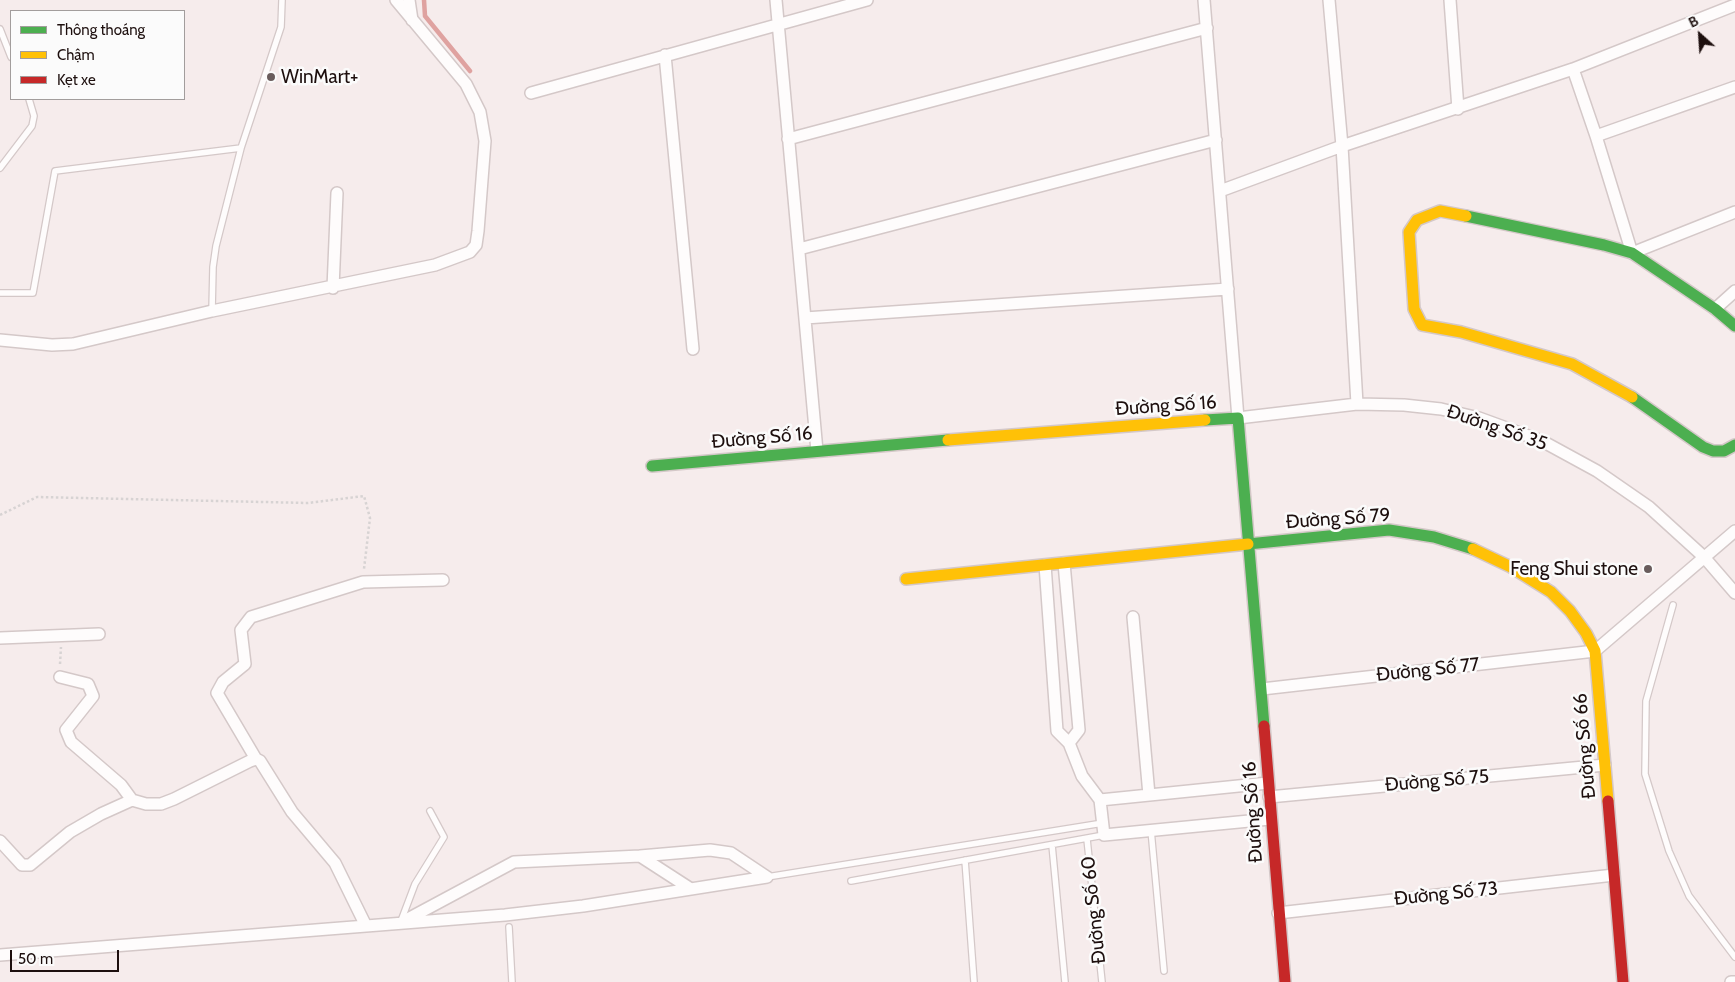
<!DOCTYPE html>
<html>
<head>
<meta charset="utf-8">
<style>
  body { margin:0 }
  #map { position:relative; width:1735px; height:982px; overflow:hidden; background:#f6ecec; font-family:Cabin,sans-serif }
  canvas { display:block }
  .legend { position:absolute; left:10px; top:10px; width:175px; height:90px; box-sizing:border-box; background:#fbfbfb; border:1px solid #a29d9c; margin:0; padding:6px 9px; list-style:none; font-size:15px; color:#1d0f0e }
  .legend li { display:flex; align-items:center; gap:10px; height:25px }
  .legend b { width:25px; border:1px solid #a29d9c }
  .north { position:absolute; left:1675px; top:10px; width:50px; height:50px; -webkit-text-stroke:4px #fbfbfb; paint-order:stroke; rotate:334deg; font-size:14px; font-weight:700; line-height:20px; text-align:center; color:#1d0f0e }
  .north::after { content:''; display:block; margin:auto; width:18px; height:22px; background:#1d0f0e; clip-path:polygon(50% 0,100% 100%,50% 72%,0 100%) }
  .scale { position:absolute; left:10px; top:950px; width:109px; height:22px; box-sizing:border-box; border:2px solid #1d0f0e; border-top:0; padding-left:6px; font-size:15px; line-height:18px; white-space:nowrap; color:#1d0f0e; -webkit-text-stroke:4px #fbfbfb; paint-order:stroke }
</style>
</head>
<body>
<div id="map">
<canvas width="1735" height="982"></canvas>
<ul class="legend">
<li><b style="height:6px;background:#4caf50"></b>Thông thoáng</li>
<li><b style="height:6px;background:#ffc107"></b>Chậm</li>
<li><b style="height:6px;background:#c62828"></b>Kẹt xe</li>
</ul>
<div class="north">B</div>
<div class="scale">50 m</div>
</div>
<script>
const ctx = document.querySelector('canvas').getContext('2d');
ctx.lineJoin = 'round';
const shape = rows => new Path2D(rows.map(r => 'M' + r).join(''));
function trace(path, color, width, dash) { ctx.strokeStyle = color; ctx.lineWidth = width; ctx.lineCap = dash ? 'butt' : 'round'; ctx.setLineDash(dash || []); ctx.stroke(path); }
function label(font, color, halo, rows, align = 'center') {
  ctx.font = font + ' Cabin,sans-serif'; ctx.lineWidth = 5; ctx.setLineDash([]); ctx.textBaseline = 'middle'; ctx.strokeStyle = halo; ctx.fillStyle = color; for (const [text, x, y, turn = 0] of rows) {
    ctx.save(); ctx.translate(x, y); ctx.rotate((+turn || 0) * Math.PI / 180); ctx.textAlign = isNaN(turn) ? turn : align; if (halo) ctx.strokeText(text, 0, 0); ctx.fillText(text, 0, 0); ctx.restore();
  }
}
trace(shape([
  [424,0,425,16,470,71]
]), '#dfa2a0', 4.5);
const lane = shape([
  [0,29,11,57],
  [0,168,32,126,34,116,29,99],
  [0,293,33,293,55,171,241,148],
  [212,311,213,267,216,246,241,148,281,27,282,0],
  [1673,605,1646,701,1645,774,1669,851,1689,896,1735,957],
  [1151,830,1164,971],
  [1087,839,1102,982],
  [1052,845,1065,982],
  [965,860,974,982],
  [767,877,1103,823],
  [851,881,1104,835],
  [401,921,415,884,444,837,430,811],
  [509,927,512,982]
]);
const street = shape([
  [409,0,412,20],
  [776,0,817,451],
  [1204,0,1238,418,1357,404,1404,405,1441,409,1479,418,1542,441,1597,471,1649,507,1704,557,1735,593],
  [1329,0,1342,146,1357,404],
  [1450,0,1458,109],
  [665,55,693,349],
  [1573,69,1735,5],
  [531,93,867,0],
  [1596,136,1632,253,1735,212],
  [788,139,1207,28],
  [1220,191,1342,146,1573,69,1596,136,1735,87],
  [799,249,1216,140],
  [333,288,337,193],
  [1715,309,1735,291],
  [805,318,1228,289],
  [0,340,52,345,73,344,212,311,435,265,470,252,476,245,478,231,485,141,480,112,466,84,396,0],
  [1045,565,1057,731,1069,743,1079,730,1064,563],
  [1133,617,1149,795],
  [0,638,99,634],
  [60,677,88,684,93,696,66,730,71,742,121,785,132,800,146,804,161,804,174,799,250,761,256,759,260,761,292,812,335,863,366,926],
  [1262,689,1595,651,1735,531],
  [1069,743,1082,776,1100,800,1104,835,1270,819],
  [256,759,217,693,223,682,245,664,241,630,251,617,363,582,443,580],
  [1269,797,1605,765],
  [1100,800,1268,783],
  [0,841,22,865,30,865,70,832,101,814,132,800],
  [640,856,710,850,731,853,767,877],
  [1278,913,1614,875],
  [404,921,514,862,640,856,691,889],
  [0,955,505,915,583,906,767,877],
  [1731,982,1735,982]
]);
const fast = shape([
  [1466,216,1604,245,1632,253,1715,309,1735,326],
  [1632,397,1703,447,1713,451,1724,451,1735,445],
  [1205,420,1238,418,1264,726],
  [652,466,948,440],
  [1248,544,1389,530,1434,537,1473,549]
]);
const slow = shape([
  [1466,216,1440,211,1417,220,1409,232,1414,309,1422,325,1461,332,1572,364,1632,397],
  [948,440,1205,420],
  [1473,549,1511,567,1551,592,1570,611,1586,633,1595,651,1608,801],
  [906,579,1248,544]
]);
const jam = shape([
  [1264,726,1285,982],
  [1608,801,1623,982]
]);
trace(lane, '#d4c8c8', 8);
trace(street, '#d4c8c8', 14);
trace(fast, '#d4c8c8', 14);
trace(slow, '#d4c8c8', 14);
trace(jam, '#d4c8c8', 14);
trace(shape([
  [0,515,37,497,308,503,364,496,370,518,364,569],
  [60,664,61,647]
]), '#d7d3d3', 2.5, [2.5, 2.5]);
trace(lane, '#fefcfc', 5.5);
trace(street, '#fefcfc', 11);
trace(fast, '#4caf50', 11);
trace(slow, '#ffc107', 11);
trace(jam, '#c62828', 11);
for (const [x, y, r, color] of [
  [271,77,5,"#695c5c"],
  [1648,569,5,"#695c5c"]
]) { const dot = new Path2D(); dot.arc(x, y, r, 0, 2 * Math.PI); ctx.fillStyle = color; ctx.fill(dot); trace(dot, '#fbfbfb', 2); }
label('19px', '#1d0f0e', '#fbfbfb', [
  ["WinMart+",281,77],
  ["Feng Shui stone",1638,569,"right"]
], 'left');
label('19px', '#1d0f0e', '#fbfbfb', [
  ["Đường Số 16",1166,406,-4],
  ["Đường Số 35",1497,428,19],
  ["Đường Số 16",762,438,-5],
  ["Đường Số 79",1338,519,-4],
  ["Đường Số 77",1428,670,-6],
  ["Đường Số 66",1585,746,-95],
  ["Đường Số 75",1437,781,-5],
  ["Đường Số 16",1253,812,-94],
  ["Đường Số 73",1446,894,-6],
  ["Đường Số 60",1094,910,-96]
]);
</script>
</body>
</html>
